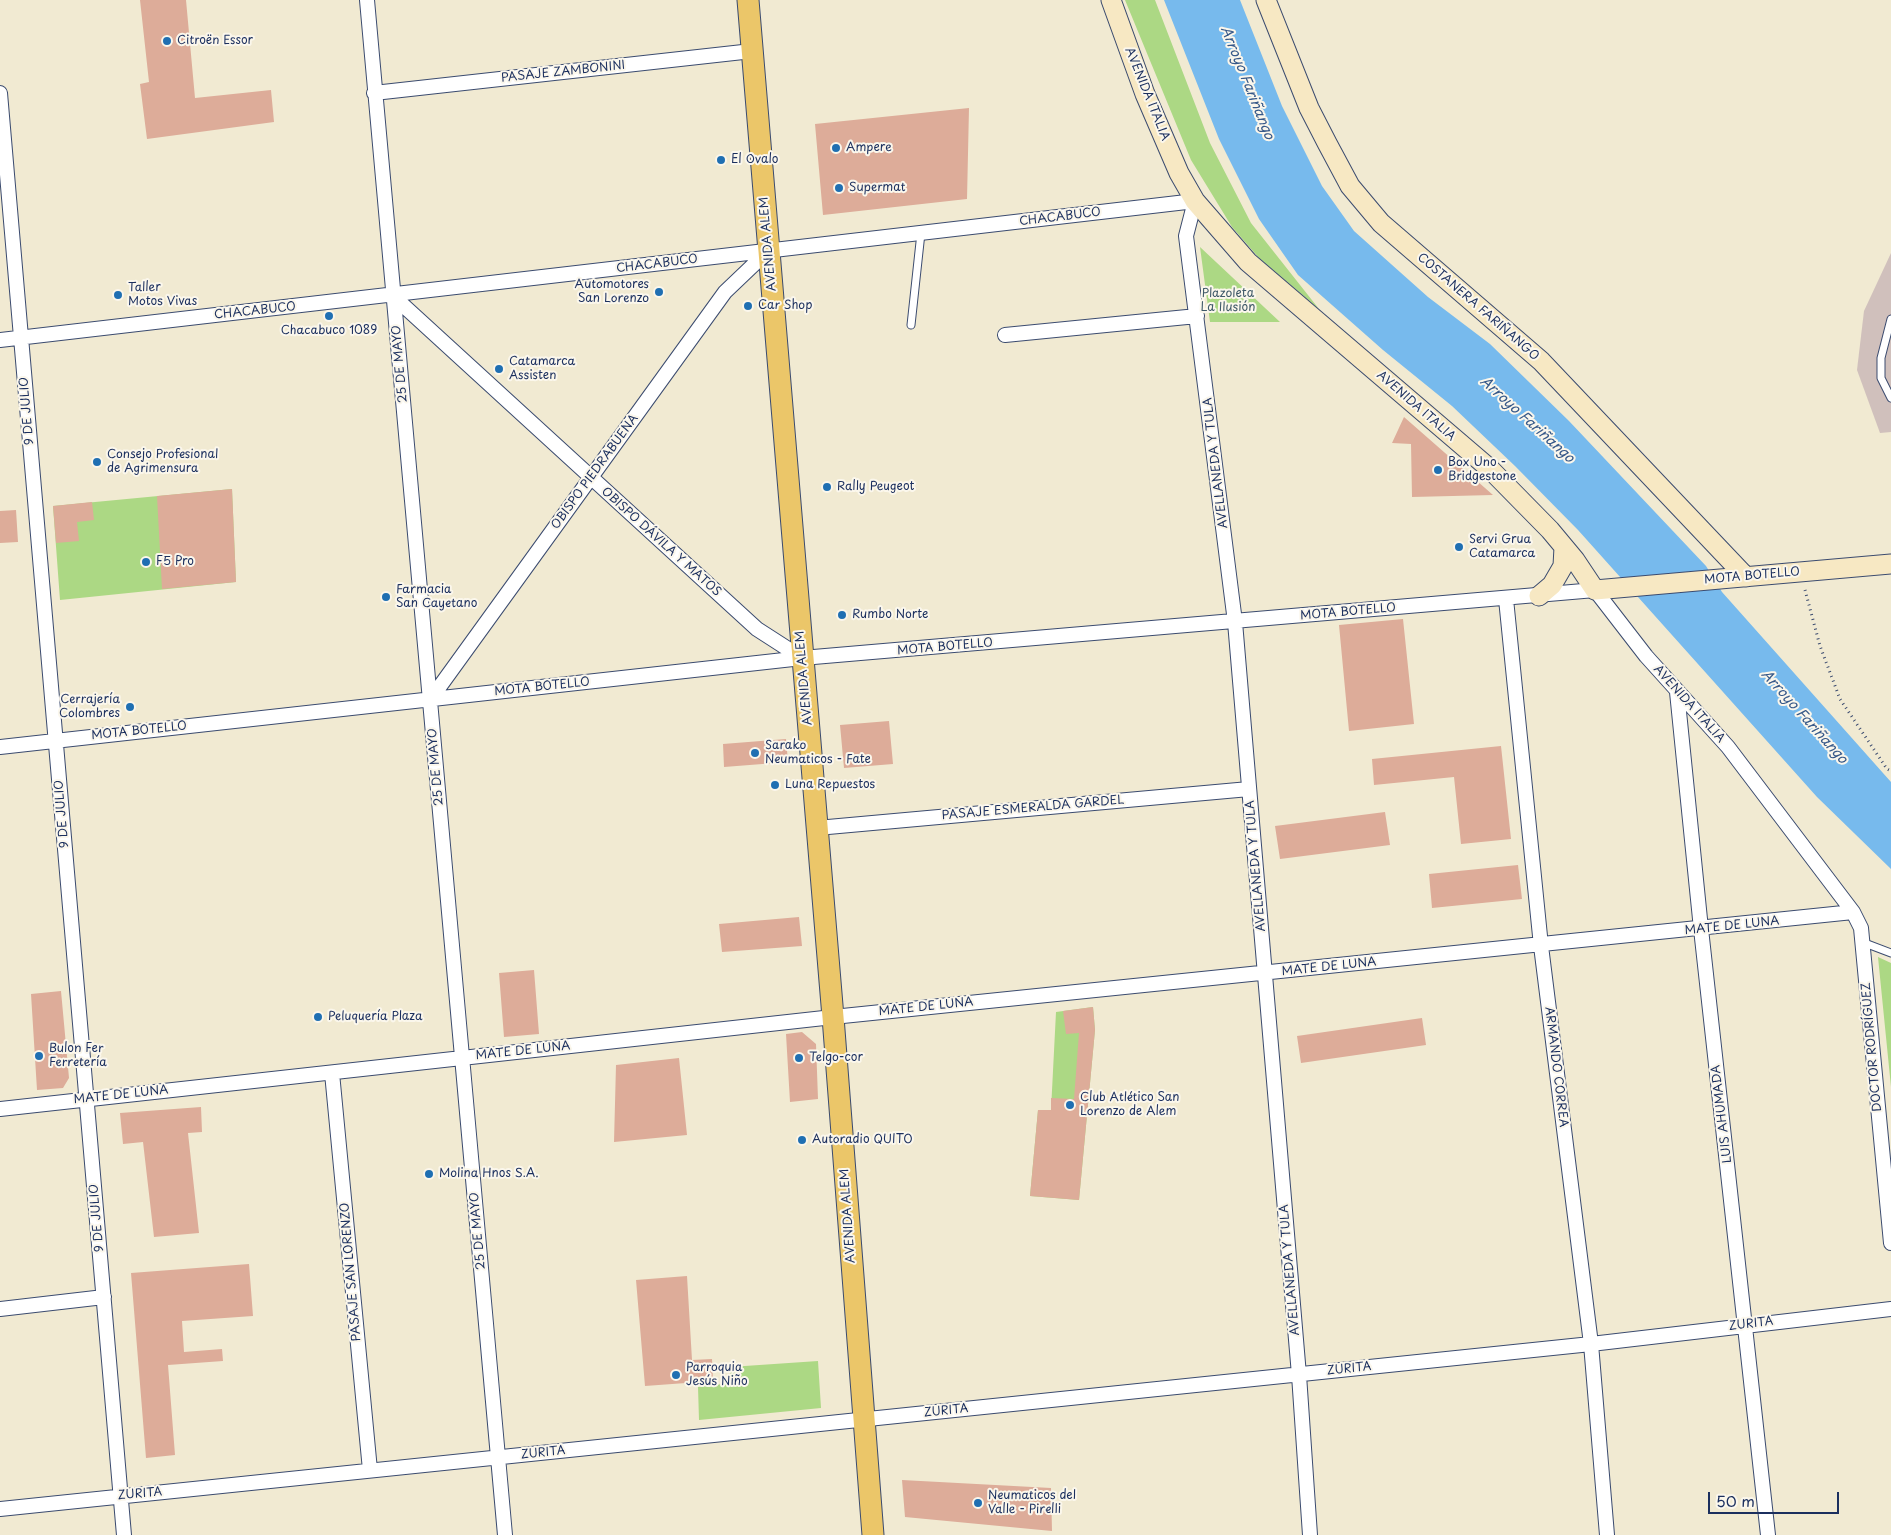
<!DOCTYPE html>
<html>
<head>
<meta charset="utf-8">
<style>
  body { margin:0 }
  #map { position:relative; width:1891px; height:1535px; overflow:hidden; background:#f1ead2; font-family:"Playpen Sans",sans-serif }
  canvas { display:block }
  .scale { position:absolute; left:1708px; top:1492px; width:131px; height:22px; box-sizing:border-box; border:2px solid #1b2f5e; border-top:0; padding-left:6px; font-size:15px; line-height:18px; white-space:nowrap; color:#1b2f5e; -webkit-text-stroke:4px #fbf7ec; paint-order:stroke }
</style>
</head>
<body>
<div id="map">
<canvas width="1891" height="1535"></canvas>
<div class="scale">50 m</div>
</div>
<script>
const ctx = document.querySelector('canvas').getContext('2d');
ctx.lineJoin = 'round';
function fill(path, color) { ctx.fillStyle = color; ctx.fill(path, 'evenodd'); }
const shape = rows => new Path2D(rows.map(r => 'M' + r).join(''));
function trace(path, color, width, dash) { ctx.strokeStyle = color; ctx.lineWidth = width; ctx.lineCap = dash ? 'butt' : 'round'; ctx.setLineDash(dash || []); ctx.stroke(path); }
function label(font, color, halo, rows, align = 'center') {
  ctx.font = font + ' "Playpen Sans",sans-serif'; ctx.lineWidth = 4; ctx.setLineDash([]); ctx.textBaseline = 'middle'; ctx.strokeStyle = halo; ctx.fillStyle = color; for (const [text, x, y, turn = 0] of rows) {
    ctx.save(); ctx.translate(x, y); ctx.rotate((+turn || 0) * Math.PI / 180); ctx.textAlign = isNaN(turn) ? turn : align; if (halo) ctx.strokeText(text, 0, 0); ctx.fillText(text, 0, 0); ctx.restore();
  }
}
fill(shape([
  [1891,253,1891,432,1880,433,1857,370,1864,311]
]), '#d0c0bc');
fill(shape([
  [1125,0,1155,0,1210,143,1251,223,1319,309,1259,258,1232,227,1191,160],
  [1200,247,1280,322,1210,322],
  [232,489,236,582,60,600,53,506],
  [1878,957,1891,963,1891,1087],
  [1093,1007,1095,1030,1079,1200,1030,1196,1038,1110,1051,1110,1056,1012],
  [818,1361,821,1408,699,1420,698,1387,731,1383,730,1367]
]), '#acd884');
fill(shape([
  [1164,0,1240,0,1282,106,1322,186,1354,231,1428,297,1490,344,1569,421,1706,566,1722,592,1891,782,1891,869,1817,797,1578,530,1515,466,1452,406,1383,350,1298,275,1259,219,1219,139]
]), '#77baed');
fill(shape([
  [140,0,186,0,195,98,271,90,274,122,147,139,140,84,149,82],
  [969,108,967,199,823,215,815,124],
  [1404,417,1493,495,1412,497,1411,444,1392,443],
  [232,489,236,582,162,589,157,496],
  [92,502,94,520,77,522,79,541,56,543,53,506],
  [16,510,18,542,0,543,0,511],
  [1403,619,1414,724,1349,731,1339,625],
  [889,721,893,764,844,768,840,725],
  [786,739,788,762,724,767,723,744],
  [1501,746,1511,839,1461,844,1454,777,1374,785,1372,759],
  [1385,812,1390,845,1280,859,1275,826],
  [1518,865,1522,899,1432,908,1429,874],
  [799,917,802,946,722,952,719,924],
  [534,970,539,1034,504,1037,499,973],
  [61,991,69,1078,63,1088,37,1090,31,994],
  [1093,1007,1095,1030,1079,1200,1030,1196,1038,1110,1051,1110,1051,1098,1074,1099,1079,1033,1066,1034,1063,1011],
  [1422,1018,1426,1045,1301,1063,1297,1036],
  [802,1032,816,1044,818,1099,790,1102,786,1034],
  [679,1058,687,1135,614,1142,616,1065],
  [201,1107,202,1132,188,1133,199,1233,154,1237,143,1142,123,1144,120,1113],
  [249,1264,253,1316,182,1321,184,1352,222,1349,223,1361,168,1365,175,1455,146,1458,131,1273],
  [687,1276,692,1360,712,1359,713,1381,645,1386,636,1280],
  [902,1480,1051,1488,1052,1531,905,1517]
]), '#ddac99');
const lane = shape([
  [1891,319,1881,358,1881,378,1891,398],
  [911,325,921,233],
  [1862,942,1891,953]
]);
const street = shape([
  [367,0,505,1535],
  [0,93,124,1535],
  [374,93,752,51],
  [393,296,757,629,802,658],
  [1005,335,1197,316],
  [0,340,1195,201,1186,236,1235,622,1299,1375,1310,1535],
  [1506,599,1541,946,1591,1344,1607,1535],
  [1677,692,1701,929,1768,1535],
  [430,700,725,292,768,251],
  [0,747,802,658,1595,590,1646,656,1728,747,1853,912,1861,928,1891,1243],
  [817,828,1249,789],
  [332,1073,370,1470],
  [0,1109,833,1017,1853,912],
  [0,1309,104,1297],
  [0,1509,1591,1344,1891,1309]
]);
const secondary = shape([
  [1111,0,1145,94,1179,173,1195,201,1248,262,1490,469,1550,530,1575,560,1595,590,1891,564],
  [1266,0,1309,108,1327,143,1350,186,1381,223,1541,361,1746,577],
  [1539,596,1552,585,1563,566,1564,547]
]);
const primary = shape([
  [748,0,833,1017,873,1535]
]);
trace(lane, '#3b4b6f', 9);
trace(street, '#3b4b6f', 16);
trace(secondary, '#3b4b6f', 21);
trace(primary, '#3b4b6f', 23);
trace(shape([
  [1805,590,1820,646,1840,699,1887,769,1891,771]
]), '#3b4b6f', 3, [1, 4]);
trace(lane, '#fff', 7);
trace(street, '#fff', 14);
trace(secondary, '#f7e8c3', 19);
trace(primary, '#ebc669', 21);
for (const [x, y, r, color] of [
  [167,41,5,"#1f6fb2"],
  [836,148,5,"#1f6fb2"],
  [721,160,5,"#1f6fb2"],
  [839,188,5,"#1f6fb2"],
  [659,292,5,"#1f6fb2"],
  [118,295,5,"#1f6fb2"],
  [748,306,5,"#1f6fb2"],
  [329,316,5,"#1f6fb2"],
  [499,369,5,"#1f6fb2"],
  [97,462,5,"#1f6fb2"],
  [1438,470,5,"#1f6fb2"],
  [827,487,5,"#1f6fb2"],
  [1459,547,5,"#1f6fb2"],
  [146,562,5,"#1f6fb2"],
  [386,597,5,"#1f6fb2"],
  [842,615,5,"#1f6fb2"],
  [130,707,5,"#1f6fb2"],
  [755,753,5,"#1f6fb2"],
  [775,785,5,"#1f6fb2"],
  [318,1017,5,"#1f6fb2"],
  [39,1056,5,"#1f6fb2"],
  [799,1058,5,"#1f6fb2"],
  [1070,1105,5,"#1f6fb2"],
  [802,1140,5,"#1f6fb2"],
  [429,1174,5,"#1f6fb2"],
  [676,1375,5,"#1f6fb2"],
  [978,1503,5,"#1f6fb2"]
]) { const dot = new Path2D(); dot.arc(x, y, r, 0, 2 * Math.PI); ctx.fillStyle = color; ctx.fill(dot); trace(dot, '#fbf7ec', 2); }
label('12px', '#1b2f5e', '#fbf7ec', [
  ["Citroën Essor",177,41],
  ["Ampere",846,148],
  ["El Ovalo",731,160],
  ["Supermat",849,188],
  ["Automotores",649,285,"right"],
  ["San Lorenzo",649,299,"right"],
  ["Taller",128,288],
  ["Motos Vivas",128,302],
  ["Car Shop",758,306],
  ["Chacabuco 1089",329,331,"center"],
  ["Catamarca",509,362],
  ["Assisten",509,376],
  ["Consejo Profesional",107,455],
  ["de Agrimensura",107,469],
  ["Box Uno -",1448,463],
  ["Bridgestone",1448,477],
  ["Rally Peugeot",837,487],
  ["Servi Grua",1469,540],
  ["Catamarca",1469,554],
  ["F5 Pro",156,562],
  ["Farmacia",396,590],
  ["San Cayetano",396,604],
  ["Rumbo Norte",852,615],
  ["Cerrajería",120,700,"right"],
  ["Colombres",120,714,"right"],
  ["Sarako",765,746],
  ["Neumaticos - Fate",765,760],
  ["Luna Repuestos",785,785],
  ["Peluquería Plaza",328,1017],
  ["Bulon Fer",49,1049],
  ["Ferretería",49,1063],
  ["Telgo-cor",809,1058],
  ["Club Atlético San",1080,1098],
  ["Lorenzo de Alem",1080,1112],
  ["Autoradio QUITO",812,1140],
  ["Molina Hnos S.A.",439,1174],
  ["Parroquia",686,1368],
  ["Jesús Niño",686,1382],
  ["Neumaticos del",988,1496],
  ["Valle - Pirelli",988,1510]
], 'left');
label('12px', '#1b2f5e', '#fbf7ec', [
  ["PASAJE ZAMBONINI",563,72,-6],
  ["AVENIDA ITALIA",1147,94,68],
  ["CHACABUCO",1060,217,-7],
  ["AVENIDA ALEM",768,244,-95],
  ["CHACABUCO",657,264,-7],
  ["COSTANERA FARIÑANGO",1478,307,41],
  ["CHACABUCO",255,311,-6],
  ["25 DE MAYO",400,364,-95],
  ["AVENIDA ITALIA",1416,406,41],
  ["9 DE JULIO",27,411,-95],
  ["AVELLANEDA Y TULA",1216,463,-97],
  ["OBISPO PIEDRABUENA",595,472,-54],
  ["OBISPO DÁVILA Y MATOS",661,542,42],
  ["MOTA BOTELLO",1752,576,-5],
  ["MOTA BOTELLO",1348,612,-5],
  ["MOTA BOTELLO",945,647,-5],
  ["AVENIDA ALEM",804,678,-95],
  ["MOTA BOTELLO",542,687,-6],
  ["AVENIDA ITALIA",1689,704,48],
  ["MOTA BOTELLO",139,731,-6],
  ["25 DE MAYO",436,767,-95],
  ["PASAJE ESMERALDA GARDEL",1033,808,-5],
  ["9 DE JULIO",62,814,-95],
  ["AVELLANEDA Y TULA",1256,866,-95],
  ["MATE DE LUNA",1732,926,-6],
  ["MATE DE LUNA",1329,967,-6],
  ["MATE DE LUNA",926,1007,-6],
  ["DOCTOR RODRÍGUEZ",1872,1047,-95],
  ["MATE DE LUNA",523,1051,-6],
  ["ARMANDO CORREA",1556,1067,83],
  ["MATE DE LUNA",121,1095,-6],
  ["LUIS AHUMADA",1722,1114,-97],
  ["AVENIDA ALEM",848,1216,-94],
  ["9 DE JULIO",97,1218,-95],
  ["25 DE MAYO",478,1231,-95],
  ["AVELLANEDA Y TULA",1290,1270,-95],
  ["PASAJE SAN LORENZO",351,1272,-95],
  ["ZURITA",1751,1324,-7],
  ["ZURITA",1349,1369,-6],
  ["ZURITA",946,1411,-6],
  ["ZURITA",543,1453,-6],
  ["ZURITA",140,1494,-5]
]);
label('12px', '#3f5968', '#fbf7ec', [
  ["Plazoleta",1228,294],
  ["La Ilusión",1228,308]
]);
label('italic 14px', '#375989', '#fbf7ec', [
  ["Arroyo Fariñango",1247,83,68],
  ["Arroyo Fariñango",1527,420,42],
  ["Arroyo Fariñango",1804,717,48]
]);
</script>
</body>
</html>
